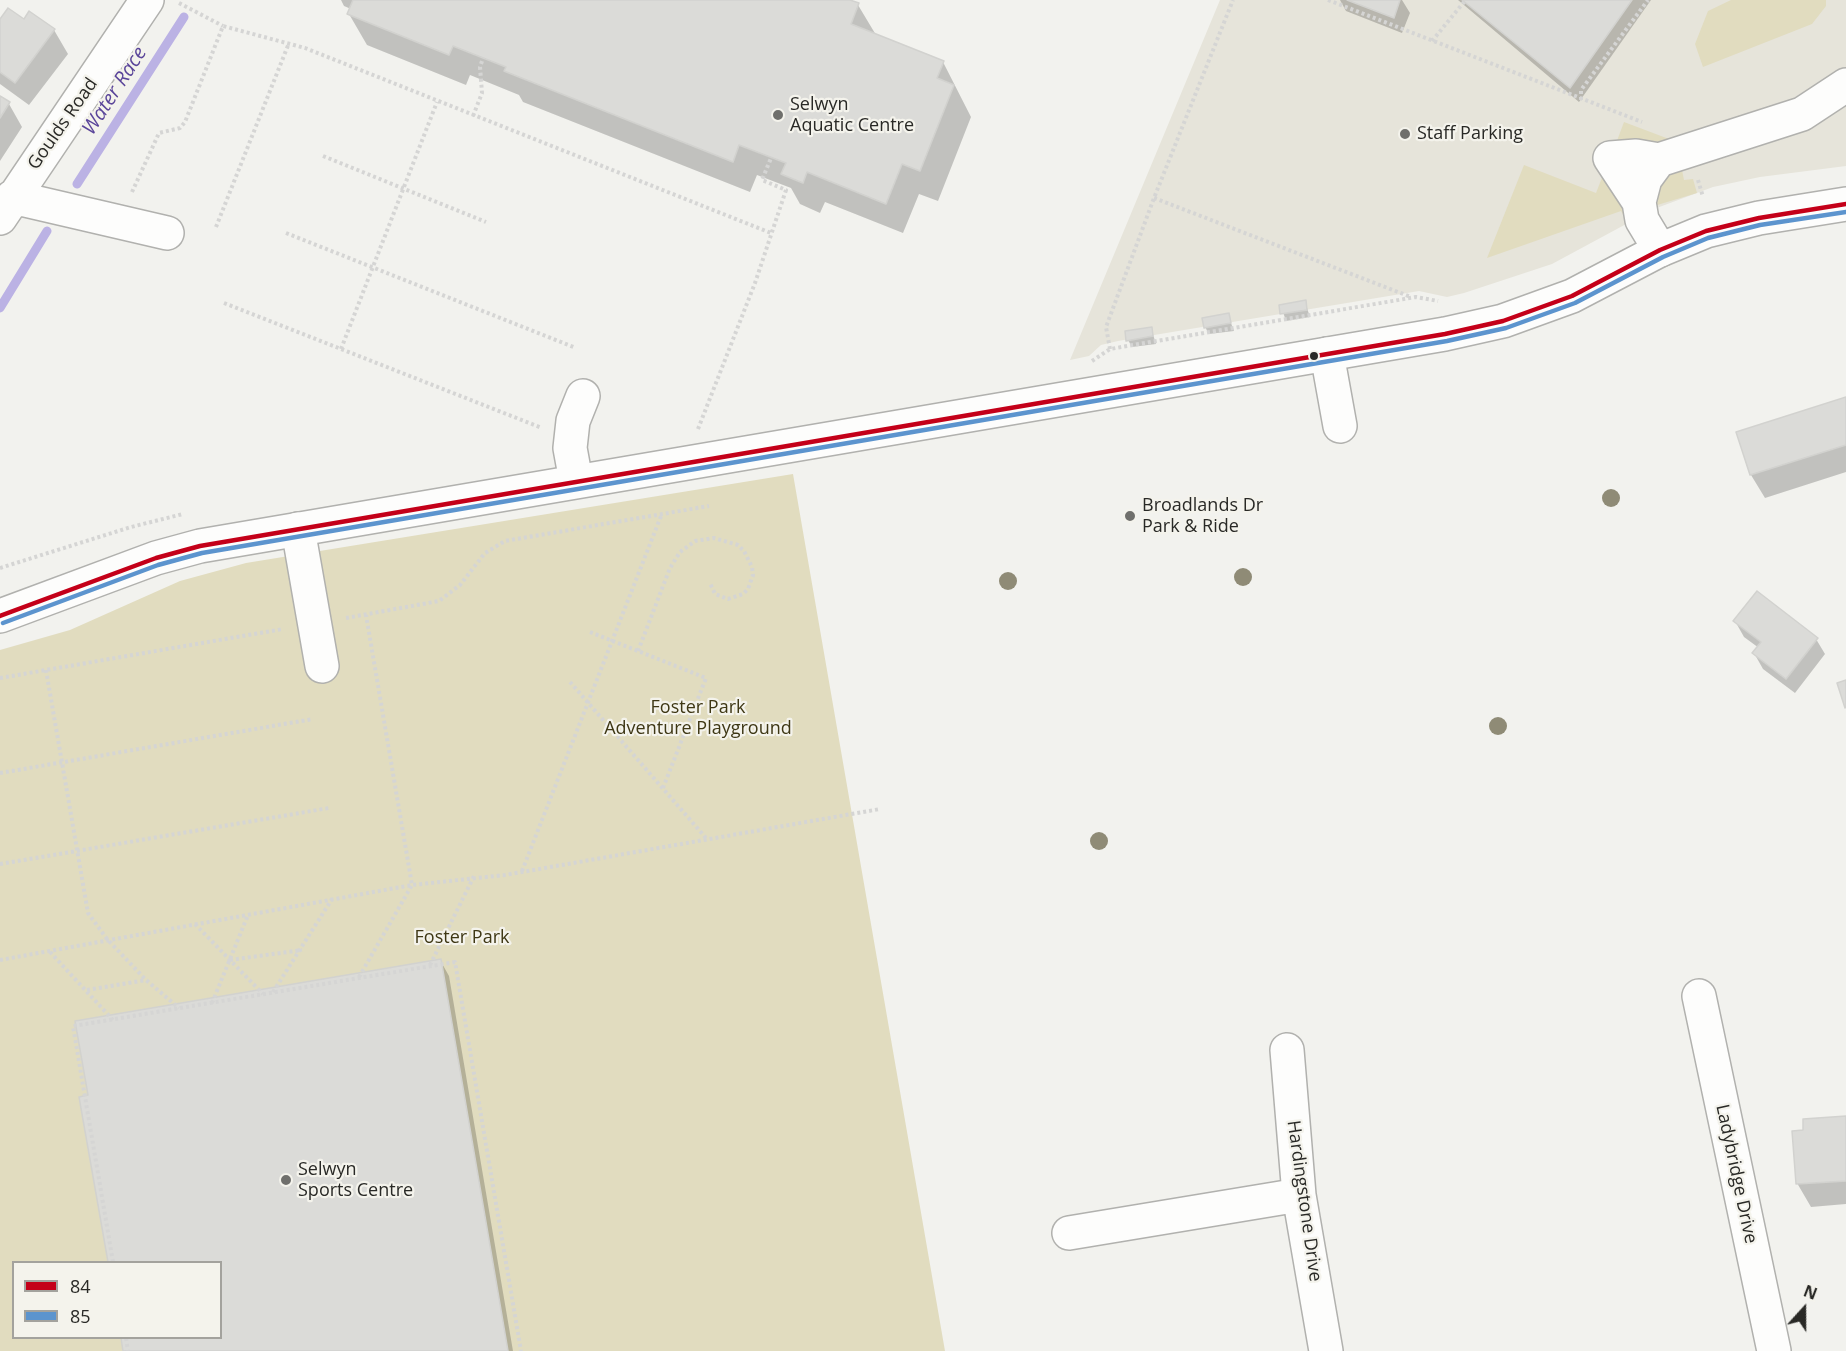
<!DOCTYPE html>
<html>
<head>
<meta charset="utf-8">
<style>
  body { margin:0 }
  #map { position:relative; width:1846px; height:1351px; overflow:hidden; background:#f2f2ee; font-family:"Open Sans",sans-serif }
  canvas { display:block }
  .legend { position:absolute; left:12px; top:1261px; width:210px; height:78px; box-sizing:border-box; background:#f4f3ec; border:2px solid #a3a29d; margin:0; padding:8px 10px; list-style:none; font-size:18px; color:#292926 }
  .legend li { display:flex; align-items:center; gap:12px; height:30px }
  .legend b { width:30px; border:2px solid #a3a29d }
  .north { position:absolute; left:1774px; top:1279px; width:60px; height:60px; -webkit-text-stroke:4px #f4f3ec; paint-order:stroke; rotate:21deg; font-size:16px; font-weight:700; line-height:24px; text-align:center; color:#292926 }
  .north::after { content:''; display:block; margin:auto; width:21px; height:27px; background:#292926; clip-path:polygon(50% 0,100% 100%,50% 72%,0 100%) }
</style>
</head>
<body>
<div id="map">
<canvas width="1846" height="1351"></canvas>
<ul class="legend">
<li><b style="height:8px;background:#c40019"></b>84</li>
<li><b style="height:8px;background:#5c94ce"></b>85</li>
</ul>
<div class="north">N</div>
</div>
<script>
const ctx = document.querySelector('canvas').getContext('2d');
ctx.lineJoin = 'round';
function fill(path, color) { ctx.fillStyle = color; ctx.fill(path, 'evenodd'); }
const shape = rows => new Path2D(rows.map(r => 'M' + r).join(''));
function trace(path, color, width, dash) { ctx.strokeStyle = color; ctx.lineWidth = width; ctx.lineCap = dash ? 'butt' : 'round'; ctx.setLineDash(dash || []); ctx.stroke(path); }
function label(font, color, halo, rows, align = 'center') {
  ctx.font = font + ' "Open Sans",sans-serif'; ctx.lineWidth = 4.5; ctx.setLineDash([]); ctx.textBaseline = 'middle'; ctx.strokeStyle = halo; ctx.fillStyle = color; for (const [text, x, y, turn = 0] of rows) {
    ctx.save(); ctx.translate(x, y); ctx.rotate((+turn || 0) * Math.PI / 180); ctx.textAlign = isNaN(turn) ? turn : align; if (halo) ctx.strokeText(text, 0, 0); ctx.fillText(text, 0, 0); ctx.restore();
  }
}
fill(shape([
  [1220,0,1846,0,1846,166,1760,177,1713,187,1654,209,1552,264,1464,293,1447,297,1419,291,1118,341,1101,345,1089,356,1070,360]
]), '#e6e4da');
fill(shape([
  [1731,0,1826,0,1826,6,1812,24,1703,67,1695,44,1708,11],
  [1624,122,1669,139,1669,143,1615,146],
  [1524,165,1596,193,1605,170,1630,213,1624,216,1621,211,1487,258],
  [1681,165,1684,180,1693,179,1697,193,1654,206,1659,178],
  [793,474,945,1351,0,1351,0,650,70,630,180,581,246,563],
  [14,1262,220,1262,220,1338,14,1338]
]), '#e1dcbf');
fill(shape([
  [341,0,846,0,858,5,876,35,943,62,971,117,938,201,919,194,903,233,825,202,820,213,800,204,791,188,757,175,750,192,523,102,519,95,470,75,466,85,367,45,349,14,351,9,344,6],
  [1340,0,1402,0,1410,13,1402,33,1346,11],
  [1458,0,1651,0,1579,102],
  [30,13,54,30,68,54,29,105,0,84,0,21,25,21],
  [0,98,9,104,22,127,0,161],
  [1305,302,1310,317,1286,321,1281,306],
  [1228,315,1234,331,1209,334,1205,327],
  [1151,328,1156,344,1132,347,1128,340],
  [1846,399,1846,472,1765,498,1751,475,1738,433],
  [1735,621,1816,639,1825,654,1795,693,1763,669,1754,653,1759,648,1744,637],
  [440,960,449,976,513,1351,125,1351,122,1338,220,1338,220,1262,109,1262,81,1098],
  [1846,1118,1846,1204,1811,1207,1797,1183]
]), '#0003');
trace(shape([
  [77,184,184,17],
  [0,308,47,231]
]), '#bbb2e4', 9);
const building = shape([
  [353,0,850,0,859,3,851,24,944,61,937,78,954,85,920,171,902,164,886,204,807,172,803,183,781,174,786,163,739,145,733,162,504,71,506,67,453,46,449,55,347,14,353,0],
  [1347,0,1400,0,1394,18,1347,0],
  [1462,0,1632,0,1570,88,1462,0],
  [8,8,24,19,29,11,55,29,15,83,0,72,0,19,8,8],
  [0,96,10,102,0,118,0,96],
  [1306,300,1307,310,1280,314,1279,305,1306,300],
  [1229,313,1231,323,1204,328,1202,318,1229,313],
  [1152,327,1153,336,1126,341,1125,331,1152,327],
  [1846,397,1846,445,1750,475,1736,432,1846,397],
  [1757,591,1818,638,1786,679,1752,653,1761,642,1733,621,1757,591],
  [1846,680,1846,707,1845,708,1837,683,1846,680],
  [441,959,508,1351,123,1351,121,1338,220,1338,220,1262,108,1262,79,1097,88,1095,75,1021,441,959],
  [1846,1116,1846,1181,1796,1184,1792,1131,1803,1130,1803,1119,1846,1116]
]);
fill(building, '#dbdbd8');
trace(building, '#d2d2cf', 1.5);
const minor = shape([
  [12,197,167,233],
  [1639,202,1610,158,1636,156,1659,160],
  [0,218,147,0],
  [1660,250,1642,220,1639,202,1645,179,1659,160,1802,114,1846,85],
  [1327,354,1340,426],
  [576,481,570,448,573,421,583,396],
  [298,529,322,666],
  [1699,996,1774,1351],
  [1287,1050,1299,1195,1326,1351],
  [1069,1233,1299,1195]
]);
const major = shape([
  [0,616,156,558,200,546,1445,334,1503,321,1572,296,1660,250,1706,231,1759,218,1846,204]
]);
trace(minor, '#b1b1ae', 36);
trace(major, '#b1b1ae', 36);
trace(shape([
  [1328,0,1642,122],
  [179,3,223,26],
  [1432,41,1464,2],
  [1581,100,1581,90,1648,0],
  [473,116,482,93,480,67,483,58],
  [323,156,486,222],
  [1698,180,1703,197],
  [132,192,159,133,180,128,185,122,223,26,305,48,771,233],
  [1154,198,1411,297],
  [216,227,289,43],
  [286,233,576,348],
  [224,303,542,428],
  [341,349,437,102],
  [1110,349,1106,327,1154,198,1233,0],
  [1092,361,1110,349,1416,297,1438,301],
  [698,429,755,283,786,190,762,180,771,158],
  [0,568,131,527,183,514],
  [346,618,439,601,460,585,485,553,505,541,709,506],
  [590,632,706,678,663,788],
  [638,651,670,568,680,552,695,541,714,538,738,545,744,551,752,567,753,575,748,589,743,594,728,599,715,594,710,583],
  [46,670,88,913,107,939,146,980,179,1008],
  [0,678,283,629],
  [570,682,706,838],
  [0,773,313,719],
  [0,864,329,808],
  [522,871,661,516],
  [195,924,263,994],
  [50,952,113,1020],
  [0,960,412,885,505,875,880,809],
  [230,960,302,950],
  [430,965,474,876],
  [359,977,412,885,366,615],
  [87,990,146,980],
  [273,992,332,899],
  [212,1003,248,915],
  [113,1262,73,1026,455,962,521,1351],
  [126,1338,128,1351]
]), '#d5d5d4', 4, [3, 3]);
trace(minor, '#fdfdfc', 33);
trace(major, '#fdfdfc', 33);
trace(shape([
  [0,616,156,558,200,546,1445,334,1503,321,1572,296,1660,250,1706,231,1759,218,1846,204]
]), '#c40019', 4.5);
trace(shape([
  [3,623,158,565,202,553,1447,341,1506,328,1575,303,1663,257,1708,238,1760,225,1846,212]
]), '#5c94ce', 4.5);
ctx.fillStyle = '#8f8b76';
for (const [x, y] of [
  [1611,498],
  [1243,577],
  [1008,581],
  [1498,726],
  [1099,841]
]) { ctx.beginPath(); ctx.arc(x, y, 9, 0, 2 * Math.PI); ctx.fill(); }
for (const [x, y, r, color] of [
  [778,115,6,"#6f6f6c"],
  [1405,134,6,"#6f6f6c"],
  [1314,356,5,"#292926"],
  [1130,516,6,"#6f6f6c"],
  [286,1180,6,"#6f6f6c"]
]) { const dot = new Path2D(); dot.arc(x, y, r, 0, 2 * Math.PI); ctx.fillStyle = color; ctx.fill(dot); trace(dot, '#f4f3ec', 2); }
label('18px', '#292926', '#f4f3ec', [
  ["Selwyn",790,105],
  ["Aquatic Centre",790,126],
  ["Staff Parking",1417,134],
  ["Broadlands Dr",1142,506],
  ["Park & Ride",1142,527],
  ["Selwyn",298,1170],
  ["Sports Centre",298,1191]
], 'left');
label('18px', '#292926', '#f4f3ec', [
  ["Goulds Road",63,124,-55],
  ["Ladybridge Drive",1736,1174,78],
  ["Hardingstone Drive",1304,1201,82]
]);
label('18px', '#3e3714', '#f4f3ec', [
  ["Foster Park",698,708],
  ["Adventure Playground",698,729],
  ["Foster Park",462,938]
]);
label('italic 20px', '#5a459a', '#f4f3ec', [
  ["Water Race",115,91,-57]
]);
</script>
</body>
</html>
